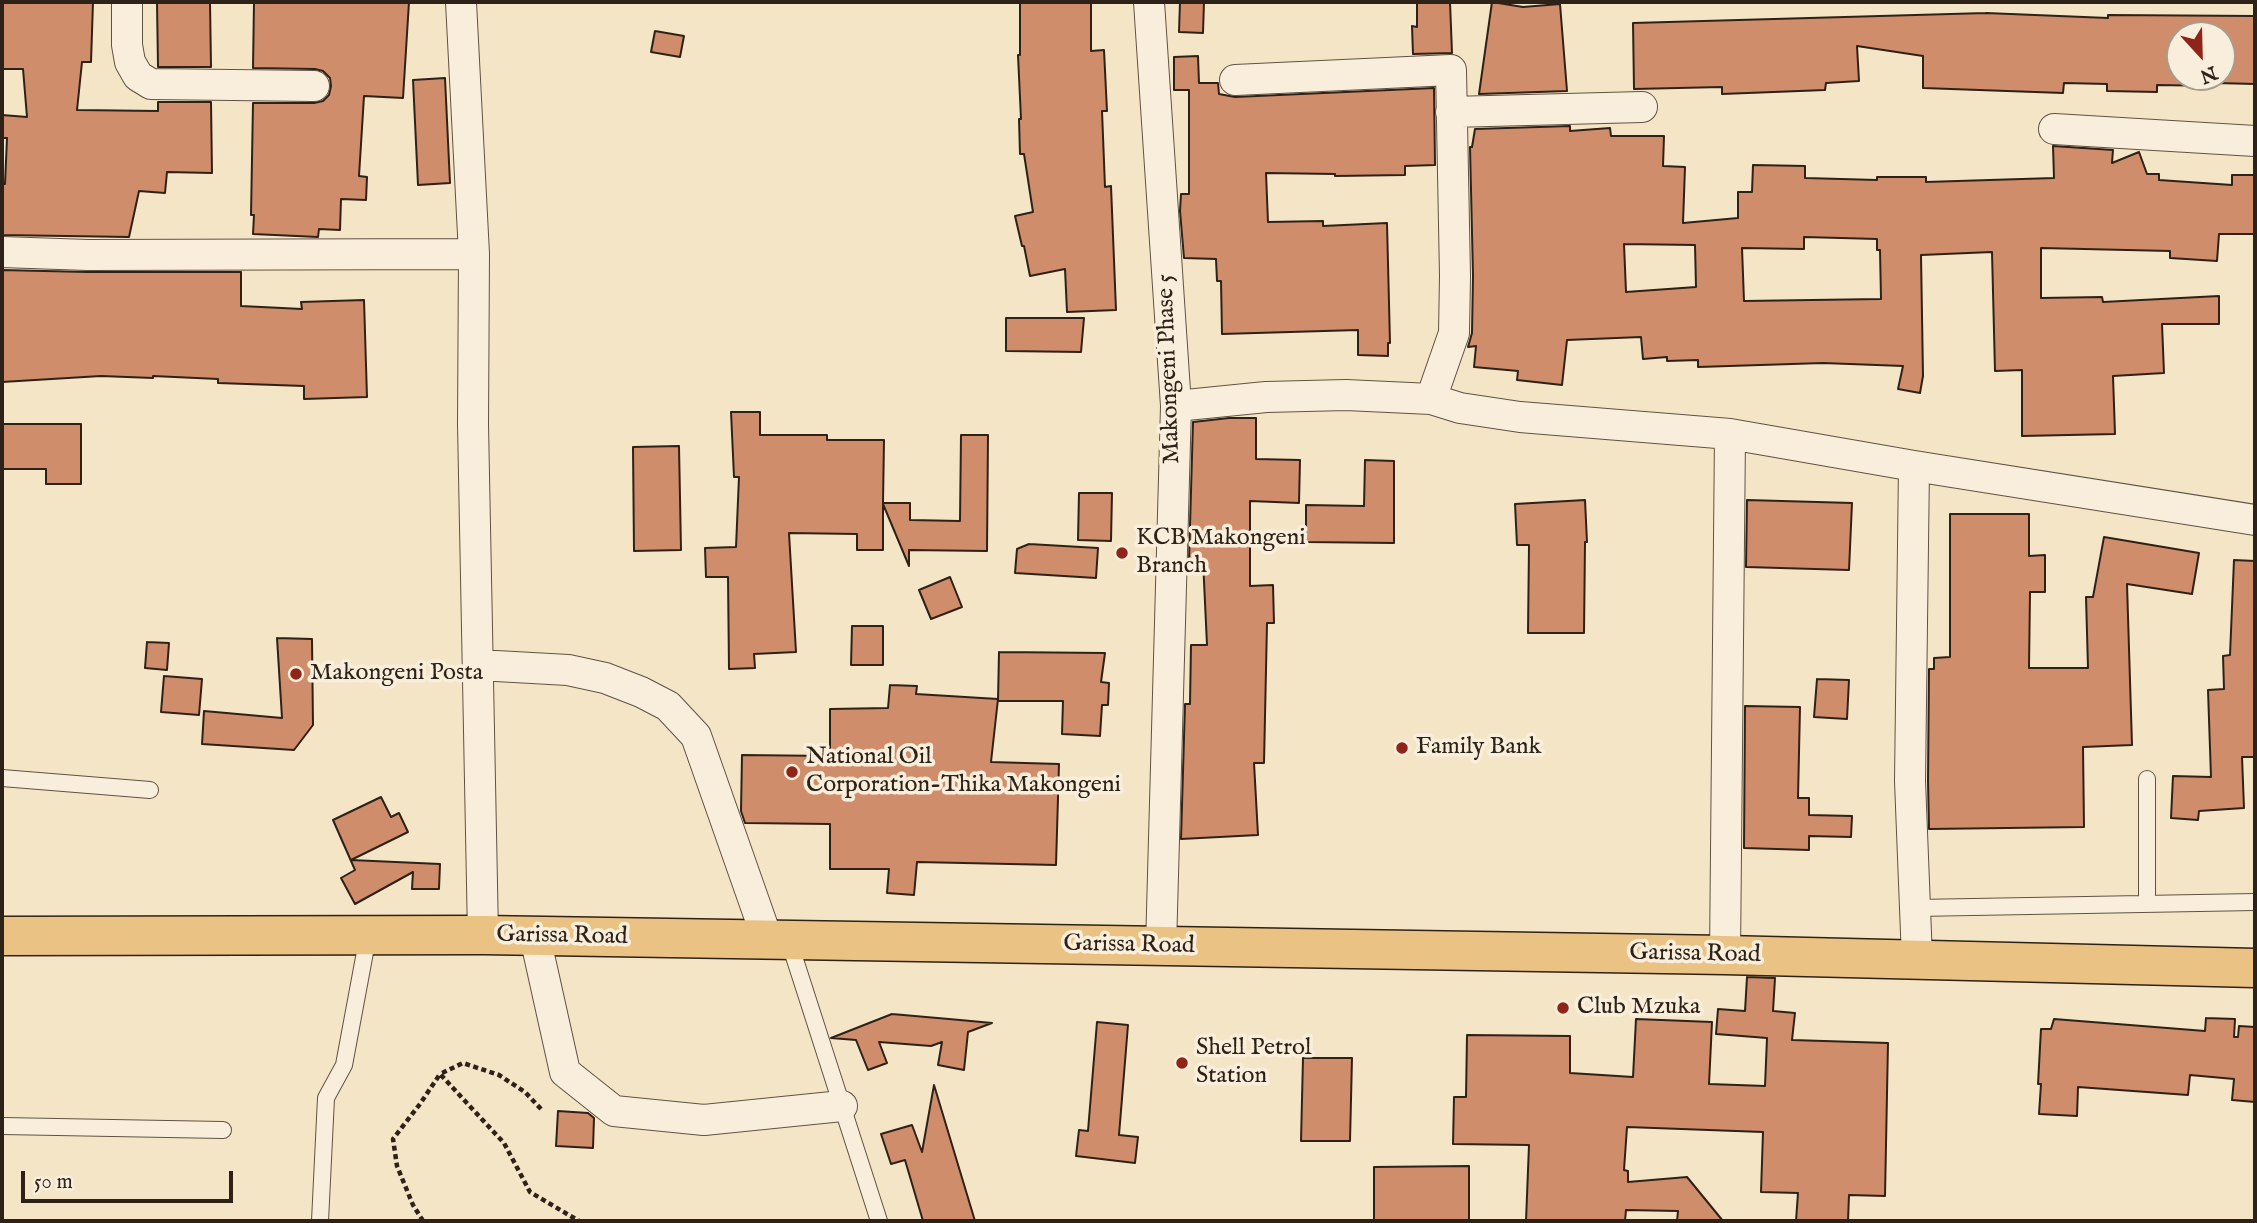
<!DOCTYPE html>
<style>
body{margin:0}
#map{position:relative;width:2257px;height:1223px;overflow:hidden;background:#f5e5c7;font-family:"IM FELL English",serif}
canvas{display:block}
.frame{position:absolute;inset:0;border:4px solid #2e2117;pointer-events:none}
.north{position:absolute;left:2166px;top:21px;width:70px;height:70px;box-sizing:border-box;background:#f8eedb;border:2px solid #a79c8d;border-radius:50%;rotate:158deg;font-size:19px;font-weight:700;line-height:28px;text-align:center;color:#2e2117}
.north::after{content:'';display:block;margin:auto;width:24px;height:32px;background:#8f2418;clip-path:polygon(50% 0,100% 100%,50% 72%,0 100%)}
.scale{position:absolute;left:21px;top:1171px;width:212px;height:32px;box-sizing:border-box;border:4px solid #2e2117;border-top:0;padding-left:9px;font-size:21px;line-height:24px;white-space:nowrap;color:#2e2117;-webkit-text-stroke:5px #f8eedb;paint-order:stroke}
</style>
<div id="map">
<canvas width="2257" height="1223"></canvas>
<div class="frame"></div>
<div class="north">N</div>
<div class="scale">50 m</div>
</div>
<script>
const ctx = document.querySelector('canvas').getContext('2d');
ctx.lineJoin = 'round';
function fillPath(path, color) { ctx.fillStyle = color; ctx.fill(path, 'evenodd'); }
const toPath = rows => new Path2D(rows.map(r => 'M' + r).join(''));
function trace(path, color, width, dash) { ctx.strokeStyle = color; ctx.lineWidth = width; ctx.lineCap = dash ? 'butt' : 'round'; ctx.setLineDash(dash || []); ctx.stroke(path); }
function write(font, color, halo, rows, align = 'center') {
  ctx.font = font + ' "IM FELL English",serif'; ctx.lineWidth = 7; ctx.setLineDash([]); ctx.textBaseline = 'middle'; ctx.strokeStyle = halo; ctx.fillStyle = color; for (const [text, x, y, turn = 0] of rows) {
    ctx.save(); ctx.translate(x, y); ctx.rotate((+turn || 0) * Math.PI / 180); ctx.textAlign = isNaN(turn) ? turn : align; if (halo) ctx.strokeText(text, 0, 0); ctx.fillText(text, 0, 0); ctx.restore();
  }
}
const building = toPath([
 [2,2,93,2,91,62,82,62,77,110,158,111,158,102,211,102,212,173,167,172,165,193,139,191,129,237,2,235,2,184,5,184,7,138,2,138,2,115,27,117,23,69,2,69,2,2],
 [157,2,210,2,211,67,158,67,157,2],
 [254,2,409,2,403,98,364,96,359,176,367,177,366,200,341,199,340,230,319,229,318,237,253,234,254,215,251,215,253,103,314,103,323,101,329,95,331,86,330,78,323,71,315,69,253,68,254,2],
 [1020,2,1091,2,1091,51,1104,50,1107,111,1102,111,1105,187,1111,186,1116,310,1067,312,1065,269,1030,276,1024,246,1022,246,1015,216,1033,212,1024,154,1020,154,1019,119,1021,119,1018,55,1020,55,1020,2],
 [1180,2,1204,2,1203,33,1179,32,1180,2],
 [1417,2,1450,2,1452,53,1413,54,1412,26,1417,27,1417,2],
 [1492,2,1523,7,1560,4,1567,91,1479,94,1492,2],
 [1986,13,2108,18,2108,15,2255,16,2255,84,2216,83,2216,86,2157,85,2157,92,2107,91,2107,84,2064,83,2063,93,1923,88,1923,56,1857,46,1859,81,1826,83,1825,90,1722,94,1722,87,1634,89,1633,23,1986,13],
 [2180,35,2222,35,2222,77,2180,77,2180,35],
 [655,31,684,36,680,57,651,52,655,31],
 [1198,56,1199,83,1218,83,1219,94,1235,97,1434,88,1435,165,1405,166,1405,175,1335,176,1335,174,1266,173,1268,222,1323,221,1323,226,1387,223,1390,343,1388,343,1388,356,1358,355,1358,330,1222,334,1221,281,1217,281,1216,259,1184,258,1180,211,1181,194,1189,194,1189,90,1174,90,1174,57,1198,56],
 [445,78,450,183,418,185,413,80,445,78],
 [1570,126,1570,131,1610,128,1611,136,1664,136,1663,166,1685,167,1683,223,1738,218,1738,192,1752,192,1753,165,1805,166,1805,178,1877,180,1877,177,1926,177,1926,182,2054,178,2053,146,2113,150,2112,163,2139,152,2147,174,2159,174,2159,180,2232,185,2232,175,2255,175,2255,234,2219,234,2217,261,2170,258,2170,251,2041,248,2041,298,2102,297,2103,302,2219,296,2219,324,2162,324,2164,373,2113,376,2115,434,2022,436,2022,370,1995,371,1992,252,1921,255,1923,376,1920,393,1898,389,1903,366,1823,363,1698,367,1698,360,1667,361,1667,357,1643,359,1641,337,1567,340,1562,385,1517,380,1518,371,1474,367,1476,346,1468,347,1472,333,1473,276,1470,147,1472,147,1475,129,1570,126],
 [1804,237,1877,239,1877,250,1880,250,1881,299,1744,301,1742,248,1804,249,1804,237],
 [1624,244,1695,245,1696,287,1626,292,1624,244],
 [2,270,87,272,241,272,241,306,302,309,301,302,364,300,367,397,304,399,304,386,218,383,218,379,153,376,153,378,101,376,2,382,2,270],
 [1006,318,1084,318,1081,352,1006,351,1006,318],
 [731,412,760,412,760,435,827,435,827,440,884,440,883,503,910,503,910,520,960,521,961,435,988,435,987,551,909,550,909,566,883,504,883,550,857,550,857,534,789,533,796,652,754,654,755,668,729,669,728,577,706,577,705,548,736,547,739,477,734,477,731,412],
 [1229,418,1256,418,1256,459,1300,460,1299,503,1250,501,1250,586,1273,585,1274,623,1267,623,1264,763,1254,763,1258,835,1181,839,1185,704,1190,704,1191,645,1207,645,1203,560,1189,560,1193,422,1229,418],
 [2,424,81,424,81,484,46,484,46,469,2,469,2,424],
 [679,446,681,550,634,551,633,447,679,446],
 [1365,460,1394,461,1394,543,1306,542,1306,505,1364,506,1365,460],
 [1079,493,1112,493,1111,541,1078,540,1079,493],
 [1585,500,1587,542,1585,542,1584,633,1528,633,1529,545,1517,545,1515,504,1585,500],
 [1747,500,1852,503,1849,570,1746,567,1747,500],
 [1950,514,2029,514,2029,556,2045,555,2045,592,2030,592,2029,668,2088,668,2086,597,2093,597,2104,537,2199,553,2192,594,2127,584,2132,745,2083,747,2084,827,1929,829,1928,781,1929,669,1934,669,1934,658,1950,657,1950,514],
 [1029,544,1098,548,1096,578,1015,573,1017,549,1029,544],
 [2234,560,2255,561,2255,757,2242,757,2244,808,2199,811,2198,820,2171,818,2173,776,2211,777,2208,690,2224,689,2223,656,2230,655,2234,560],
 [950,577,962,607,931,619,919,590,950,577],
 [852,626,883,626,883,665,851,665,852,626],
 [277,638,312,639,313,725,294,750,202,744,204,711,282,718,277,638],
 [147,642,169,643,167,670,145,668,147,642],
 [999,652,1105,653,1101,682,1109,683,1108,705,1102,705,1100,736,1062,734,1063,701,998,701,999,652],
 [164,676,202,679,199,715,161,712,164,676],
 [1817,679,1849,680,1847,719,1814,717,1817,679],
 [890,685,917,686,916,694,998,699,991,762,1059,764,1056,865,917,862,914,895,887,893,889,869,830,869,830,824,745,823,741,811,742,755,830,756,830,709,888,708,890,685],
 [1745,706,1800,707,1798,798,1809,798,1809,815,1852,816,1851,837,1809,836,1809,850,1744,848,1745,706],
 [381,797,391,817,399,813,408,832,351,860,440,864,439,889,412,889,413,872,355,904,341,878,355,870,333,820,381,797],
 [1747,977,1775,978,1773,1011,1795,1013,1792,1040,1888,1043,1885,1196,1849,1195,1848,1221,1796,1221,1798,1193,1761,1192,1763,1132,1627,1127,1624,1170,1628,1171,1628,1182,1687,1177,1723,1221,1677,1221,1678,1211,1626,1210,1625,1221,1526,1221,1529,1145,1453,1144,1454,1097,1466,1097,1467,1035,1570,1036,1570,1073,1633,1077,1636,1019,1712,1022,1709,1084,1765,1086,1767,1038,1716,1034,1718,1009,1745,1011,1747,977],
 [892,1014,960,1020,992,1023,968,1032,964,1070,938,1065,942,1042,931,1046,879,1042,887,1063,868,1070,856,1040,831,1038,892,1014],
 [2206,1018,2235,1019,2234,1037,2238,1037,2239,1026,2255,1027,2255,1102,2232,1100,2234,1079,2190,1075,2188,1095,2078,1087,2077,1116,2039,1114,2041,1084,2038,1084,2041,1029,2051,1029,2054,1019,2205,1031,2206,1018],
 [1097,1022,1128,1025,1119,1135,1138,1137,1135,1163,1076,1156,1079,1130,1088,1131,1097,1022],
 [1303,1058,1352,1058,1350,1141,1301,1141,1303,1058],
 [934,1085,975,1221,923,1221,905,1160,891,1164,881,1134,912,1125,922,1152,934,1085],
 [558,1111,588,1113,594,1118,593,1148,556,1146,558,1111],
 [1469,1166,1469,1221,1374,1221,1374,1167,1469,1166]
]);
fillPath(building, '#d08d6b');
trace(building, '#2e2117', 2);
const lane = toPath([
 [2,778,150,790],
 [2147,903,2147,779],
 [1916,908,2255,902],
 [789,941,879,1221],
 [2,1126,223,1130],
 [320,1221,326,1098,344,1065,368,936]
]);
const street = toPath([
 [127,2,127,45,130,62,138,76,151,84,314,86],
 [461,2,474,254,473,424,483,935],
 [1149,2,1176,406,1161,947],
 [1235,80,1451,70,1455,276,1454,333,1431,399],
 [1451,112,1642,107],
 [2054,129,2255,141],
 [2,252,88,255,474,254],
 [1176,406,1266,397,1346,395,1431,399,1460,408,1520,417,1730,434,1914,466,2255,520],
 [1914,466,1910,781,1917,959],
 [478,665,568,670,605,678,641,692,668,706,696,736,768,941],
 [535,937,565,1072,614,1111,704,1120,842,1106],
 [1725,955,1730,434]
]);
const highway = toPath([
 [2,936,483,935,1725,955,2255,968]
]);
trace(lane, '#605243', 18);
trace(street, '#605243', 32);
trace(highway, '#2e2117', 41);
trace(toPath([
 [541,1109,525,1092,499,1075,463,1063,440,1074,504,1143,530,1192,579,1221],
 [423,1221,413,1205,397,1166,393,1139,420,1104,440,1074]
]), '#2e2117', 4.5, [5, 3.5]);
trace(lane, '#f8eedb', 16);
trace(street, '#f8eedb', 30);
trace(highway, '#eac284', 38);
for (const [x, y, r, color] of [
 [1122,553,7,"#8f2418"],
 [296,674,7,"#8f2418"],
 [1402,748,7,"#8f2418"],
 [792,772,7,"#8f2418"],
 [1563,1008,7,"#8f2418"],
 [1182,1063,7,"#8f2418"]
]) { const dot = new Path2D(); dot.arc(x, y, r, 0, 2 * Math.PI); ctx.fillStyle = color; ctx.fill(dot); trace(dot, '#f8eedb', 2.5); }
write('24px', '#2e2117', '#f8eedb', [
 ["Makongeni Phase 5",1170,369,-92],
 ["Garissa Road",562,937,1],
 ["Garissa Road",1129,946,1],
 ["Garissa Road",1695,955,1]
]);
write('24px', '#2e2117', '#f8eedb', [
 ["KCB Makongeni",1136,539],
 ["Branch",1136,567],
 ["Makongeni Posta",310,674],
 ["Family Bank",1416,748],
 ["National Oil",806,758],
 ["Corporation-Thika Makongeni",806,786],
 ["Club Mzuka",1577,1008],
 ["Shell Petrol",1196,1049],
 ["Station",1196,1077]
], 'left');
</script>
